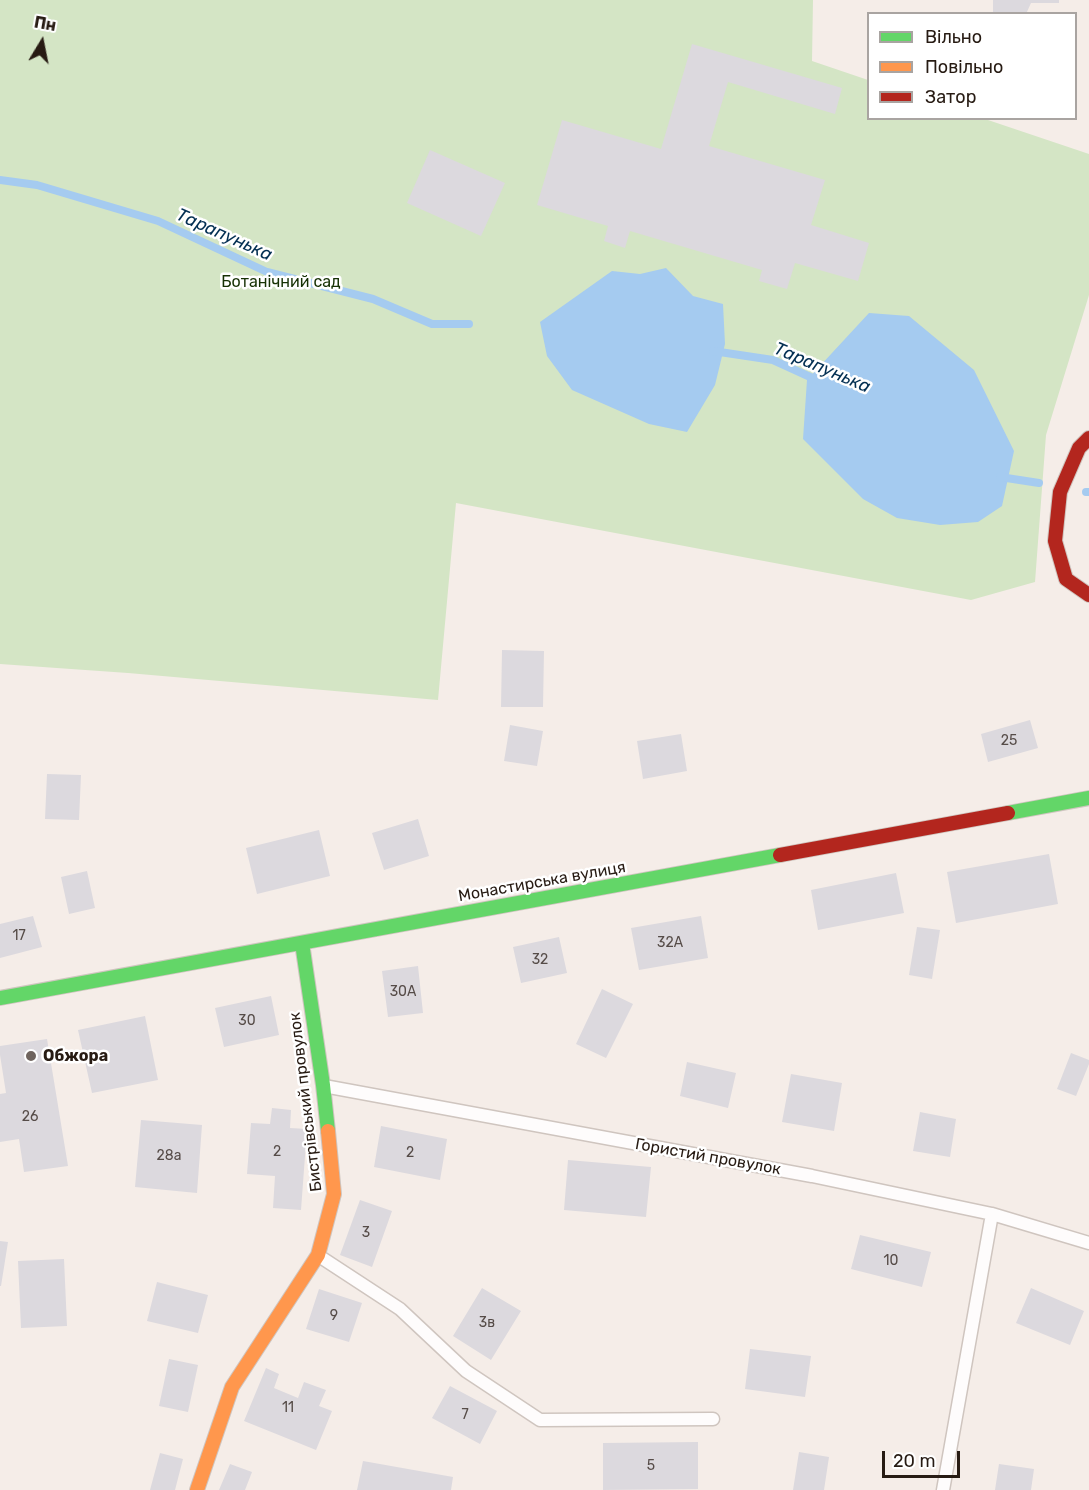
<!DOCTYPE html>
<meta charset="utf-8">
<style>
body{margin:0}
#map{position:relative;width:1089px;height:1490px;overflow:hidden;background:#f5ede8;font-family:Rubik,sans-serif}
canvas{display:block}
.legend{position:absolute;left:867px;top:12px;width:210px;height:108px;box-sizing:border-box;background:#fff;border:2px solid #a9a4a1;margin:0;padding:8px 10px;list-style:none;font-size:18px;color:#271b13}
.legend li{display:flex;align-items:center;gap:12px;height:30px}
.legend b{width:30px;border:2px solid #a9a4a1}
.north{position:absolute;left:12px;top:12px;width:60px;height:60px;-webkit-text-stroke:4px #fff;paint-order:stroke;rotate:10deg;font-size:16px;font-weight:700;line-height:24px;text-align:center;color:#271b13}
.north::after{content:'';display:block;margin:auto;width:21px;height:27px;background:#271b13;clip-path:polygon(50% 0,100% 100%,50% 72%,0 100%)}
.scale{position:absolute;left:882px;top:1451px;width:78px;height:27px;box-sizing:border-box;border:3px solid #271b13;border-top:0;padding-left:8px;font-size:18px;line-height:21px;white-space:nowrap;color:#271b13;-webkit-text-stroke:4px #fff;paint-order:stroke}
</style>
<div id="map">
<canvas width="1089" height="1490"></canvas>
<ul class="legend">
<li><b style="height:8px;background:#63d668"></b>Вільно</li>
<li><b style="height:8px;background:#ff974d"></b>Повільно</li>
<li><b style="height:8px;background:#b3261e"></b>Затор</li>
</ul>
<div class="north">Пн</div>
<div class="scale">20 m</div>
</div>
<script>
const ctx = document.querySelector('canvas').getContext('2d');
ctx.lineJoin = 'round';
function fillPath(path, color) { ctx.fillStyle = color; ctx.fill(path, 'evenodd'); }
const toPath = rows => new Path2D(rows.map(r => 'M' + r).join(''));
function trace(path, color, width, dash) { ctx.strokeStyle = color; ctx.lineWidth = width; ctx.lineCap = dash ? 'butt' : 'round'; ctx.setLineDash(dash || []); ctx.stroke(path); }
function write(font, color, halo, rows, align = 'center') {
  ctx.font = font + ' Rubik,sans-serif'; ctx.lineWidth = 5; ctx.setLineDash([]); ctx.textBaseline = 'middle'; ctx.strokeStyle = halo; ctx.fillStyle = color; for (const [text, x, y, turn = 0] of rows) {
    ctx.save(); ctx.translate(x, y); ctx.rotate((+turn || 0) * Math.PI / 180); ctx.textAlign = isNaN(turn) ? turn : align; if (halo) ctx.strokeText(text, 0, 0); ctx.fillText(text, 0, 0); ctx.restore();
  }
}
fillPath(toPath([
 [0,0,813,0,812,61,868,80,868,118,985,119,1089,154,1089,295,1046,435,1035,582,971,600,456,503,438,700,128,673,0,664]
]), '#d4e5c5');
fillPath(toPath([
 [666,268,693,296,723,304,725,344,715,385,687,432,649,424,572,390,547,356,540,322,612,271,640,274],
 [869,313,909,316,974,370,1014,451,1002,506,978,522,940,525,897,518,863,499,803,439,807,380]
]), '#a5cbf0');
trace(toPath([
 [0,180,37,185,158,221,267,272,373,299,432,324,469,324],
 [713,351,773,360,819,381],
 [1000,477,1039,483],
 [1086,492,1089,492]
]), '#a5cbf0', 8);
fillPath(toPath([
 [993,0,1059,0,1059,3,1031,3,1026,14,993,14],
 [692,44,842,88,835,114,728,82,709,146,825,180,811,225,869,243,858,281,795,263,787,289,759,281,762,270,630,231,625,248,604,241,608,226,537,205,562,120,661,149],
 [430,150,505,183,481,236,407,203],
 [502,650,544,651,543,707,501,707],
 [1030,720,1038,748,988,762,981,734],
 [510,725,543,731,537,766,504,761],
 [681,734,687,771,643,779,637,741],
 [47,774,81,775,79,820,45,819],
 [418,819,429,856,384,870,372,833],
 [319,830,330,876,257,894,246,848],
 [1049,854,1058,904,956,923,947,872],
 [87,871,95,908,69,914,61,877],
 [896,873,904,913,818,930,811,890],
 [33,916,42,947,0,958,0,924],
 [701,916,708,958,639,970,631,928],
 [917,927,940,930,932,979,909,975],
 [559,937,567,973,521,983,513,947],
 [418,966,423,1013,388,1017,382,971],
 [602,989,633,1004,606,1058,576,1044],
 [271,996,279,1035,224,1047,215,1008],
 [145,1016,158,1080,92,1093,78,1030],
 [47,1039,68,1166,24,1172,19,1139,0,1142,0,1094,6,1093,0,1055,0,1046],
 [1071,1053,1089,1060,1089,1064,1076,1096,1057,1089],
 [687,1062,736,1073,728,1108,680,1096],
 [791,1074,842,1083,834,1131,782,1122],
 [272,1108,291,1110,290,1128,307,1129,301,1210,273,1208,275,1176,247,1174,251,1123,270,1124],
 [920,1112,956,1119,950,1157,913,1151],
 [141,1120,202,1125,197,1193,135,1187],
 [381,1126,447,1139,440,1180,374,1167],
 [568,1160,651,1167,646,1217,564,1210],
 [360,1200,392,1211,372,1267,340,1255],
 [860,1235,931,1252,922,1287,851,1269],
 [0,1241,8,1242,1,1286,0,1286],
 [64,1259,67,1326,21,1328,18,1261],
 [157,1282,208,1295,198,1333,147,1321],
 [482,1288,521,1311,491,1360,453,1336],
 [1031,1288,1084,1311,1070,1345,1016,1323],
 [319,1289,362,1303,349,1342,306,1329],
 [750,1349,811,1356,805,1397,745,1389],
 [169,1359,198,1365,188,1412,159,1406],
 [266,1368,279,1374,274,1388,298,1398,304,1382,326,1390,319,1406,332,1411,316,1450,244,1421],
 [450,1386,497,1411,480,1444,432,1418],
 [698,1442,698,1489,603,1490,603,1443],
 [799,1452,829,1457,824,1490,793,1490],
 [160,1453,183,1459,175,1490,150,1490],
 [363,1461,453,1477,451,1490,357,1490],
 [230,1464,252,1472,245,1490,219,1490],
 [999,1464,1034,1469,1031,1490,995,1490]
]), '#dcd9de');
const lane = toPath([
 [324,1086,812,1176,992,1214,1089,1243],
 [319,1256,400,1309,466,1371,540,1420,713,1419],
 [943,1490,992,1214]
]);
const fast = toPath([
 [1008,813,1089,798],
 [302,943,323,1085,328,1131],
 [0,998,780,855]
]);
const slow = toPath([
 [197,1490,232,1387,318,1255,334,1194,328,1131]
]);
const jam = toPath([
 [1089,438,1079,448,1060,492,1055,541,1066,579,1089,595],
 [780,855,1008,813]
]);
trace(lane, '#cfc5bf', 15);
trace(fast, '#cfc5bf', 16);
trace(slow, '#cfc5bf', 16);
trace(jam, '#cfc5bf', 16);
trace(lane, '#fefcfc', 12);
trace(fast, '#63d668', 14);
trace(slow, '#ff974d', 14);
trace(jam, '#b3261e', 14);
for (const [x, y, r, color] of [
 [31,1056,6,"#6f645e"]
]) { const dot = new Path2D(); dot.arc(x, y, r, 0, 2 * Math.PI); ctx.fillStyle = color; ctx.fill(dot); trace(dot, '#fff', 2); }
write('14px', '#564c48', null, [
 ["25",1009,741],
 ["17",19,936],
 ["32А",670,943],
 ["32",540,960],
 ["30А",403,992],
 ["30",247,1021],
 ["26",30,1117],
 ["2",277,1152],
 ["2",410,1153],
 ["28а",169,1156],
 ["3",366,1233],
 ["10",891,1261],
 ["9",334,1316],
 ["3в",487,1323],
 ["11",288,1408],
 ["7",465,1415],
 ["5",651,1466]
]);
write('16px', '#163104', '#fff', [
 ["Ботанічний сад",281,282]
]);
write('16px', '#271b13', '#fff', [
 ["Монастирська вулиця",542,882,-10],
 ["Бистрівський провулок",306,1102,-97],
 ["Гористий провулок",708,1157,10]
]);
write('bold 16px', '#271b13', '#fff', [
 ["Обжора",43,1056]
], 'left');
write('italic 18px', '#032f52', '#fff', [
 ["Тарапунька",224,235,24],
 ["Тарапунька",822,368,23]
]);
</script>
